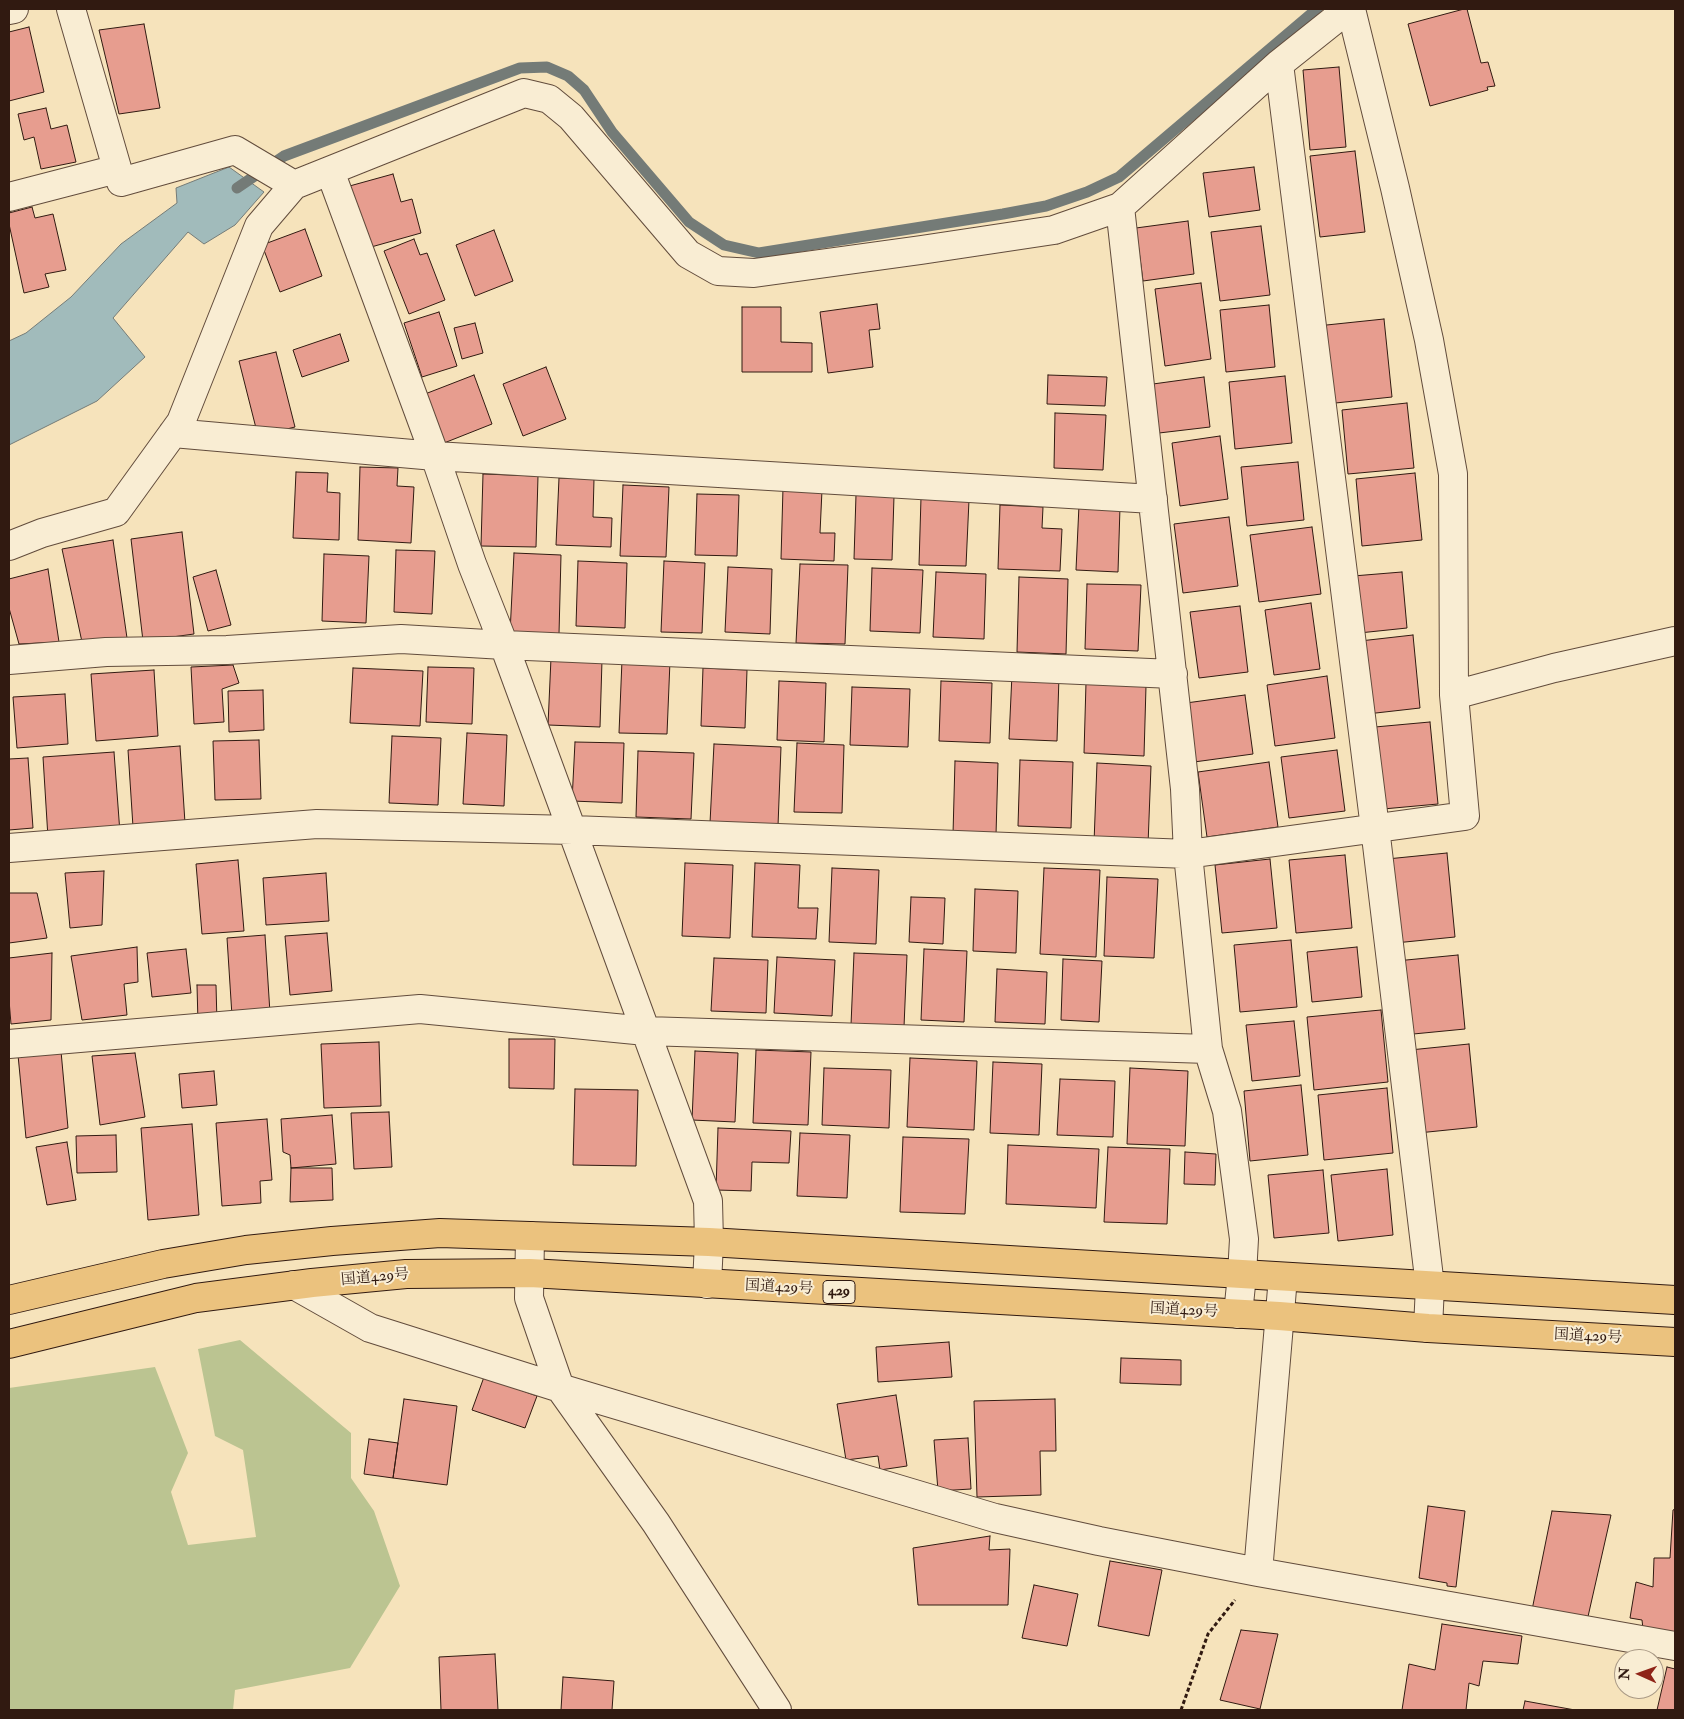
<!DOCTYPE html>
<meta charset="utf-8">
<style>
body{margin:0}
#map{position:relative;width:1684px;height:1719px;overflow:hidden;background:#f6e3bb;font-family:"IM FELL Double Pica",serif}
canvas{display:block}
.frame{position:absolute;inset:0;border:10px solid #311a11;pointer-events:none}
.north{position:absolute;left:1614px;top:1649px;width:50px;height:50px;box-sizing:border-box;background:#f9edd3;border:1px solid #a99985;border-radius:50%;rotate:272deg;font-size:14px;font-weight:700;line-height:20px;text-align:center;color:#311a11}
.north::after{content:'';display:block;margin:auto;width:18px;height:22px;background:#8f2418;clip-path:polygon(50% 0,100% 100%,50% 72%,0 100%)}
</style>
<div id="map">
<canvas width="1684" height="1719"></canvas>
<div class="frame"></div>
<div class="north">N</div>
</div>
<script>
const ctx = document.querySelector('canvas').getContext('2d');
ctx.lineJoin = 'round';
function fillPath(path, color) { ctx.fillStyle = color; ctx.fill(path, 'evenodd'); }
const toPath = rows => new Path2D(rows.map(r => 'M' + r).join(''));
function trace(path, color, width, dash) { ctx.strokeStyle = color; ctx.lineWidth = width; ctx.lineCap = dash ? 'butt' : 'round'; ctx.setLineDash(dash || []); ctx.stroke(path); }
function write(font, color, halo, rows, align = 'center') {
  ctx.font = font + ' "IM FELL Double Pica","Noto Serif JP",serif'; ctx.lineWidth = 4; ctx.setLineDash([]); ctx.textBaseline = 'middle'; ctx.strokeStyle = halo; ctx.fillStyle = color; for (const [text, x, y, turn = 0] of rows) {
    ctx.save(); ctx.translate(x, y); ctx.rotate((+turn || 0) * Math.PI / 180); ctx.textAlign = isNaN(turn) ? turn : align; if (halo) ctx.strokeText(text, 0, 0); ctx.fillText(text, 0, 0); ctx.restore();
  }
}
fillPath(toPath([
 [240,1340,351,1433,351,1478,374,1511,400,1586,350,1668,235,1690,233,1710,9,1710,9,1388,155,1367,188,1453,171,1492,188,1545,256,1537,243,1450,215,1436,198,1349]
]), '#bbc491');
const water = toPath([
 [229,167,264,192,235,225,204,244,188,232,113,318,145,357,97,401,9,445,9,341,26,333,71,297,121,244,177,203,176,188,229,167]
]);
fillPath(water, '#a1bbbb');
trace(water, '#747b77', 1);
trace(toPath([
 [237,188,284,156,520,68,547,67,568,76,584,90,612,132,689,222,724,245,759,253,1003,214,1046,206,1087,192,1119,177,1317,9]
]), '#747b77', 11);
const building = toPath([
 [1464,9,1467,9,1481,63,1488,62,1495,86,1487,87,1488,90,1430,106,1408,24,1464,9],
 [144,24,160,108,119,114,99,30,144,24],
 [29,27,44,92,9,101,9,32,29,27],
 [1339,67,1346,147,1310,150,1303,70,1339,67],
 [46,108,51,129,67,125,76,162,41,169,34,137,24,140,18,114,46,108],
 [1355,151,1365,232,1320,237,1310,156,1355,151],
 [1254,167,1260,210,1209,217,1203,173,1254,167],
 [393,174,401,202,412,199,421,233,364,249,346,187,393,174],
 [32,207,35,218,53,214,66,270,45,274,49,287,24,293,9,224,9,213,32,207],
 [1188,221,1194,274,1143,281,1136,228,1188,221],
 [1261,226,1270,295,1220,301,1211,232,1261,226],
 [305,229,322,276,280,292,262,245,305,229],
 [494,230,513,281,475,296,456,245,494,230],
 [414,239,420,255,427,253,445,300,409,314,384,251,414,239],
 [1201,283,1211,359,1165,366,1155,289,1201,283],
 [877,304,880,329,869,330,873,367,828,373,820,312,877,304],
 [1269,305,1275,367,1226,372,1220,310,1269,305],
 [742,307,781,307,781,342,812,343,812,372,742,372,742,307],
 [439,312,457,366,422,377,404,323,439,312],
 [1384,319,1392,397,1326,404,1317,326,1384,319],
 [475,323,483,353,462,359,454,328,475,323],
 [340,334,349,361,302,377,293,350,340,334],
 [276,352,295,427,258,436,239,361,276,352],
 [546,367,566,419,523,436,503,384,546,367],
 [474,375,492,424,444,443,425,394,474,375],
 [1048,375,1107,377,1105,406,1047,404,1048,375],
 [1285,376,1292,443,1235,449,1229,382,1285,376],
 [1204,377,1210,427,1159,433,1153,384,1204,377],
 [1407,403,1414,468,1348,474,1342,410,1407,403],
 [1055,413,1106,415,1103,470,1054,468,1055,413],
 [1220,436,1228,499,1180,506,1172,443,1220,436],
 [1298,462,1304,520,1247,526,1241,467,1298,462],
 [360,467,398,468,397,486,414,487,411,543,358,540,360,467],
 [296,472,328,473,327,492,340,493,339,540,293,538,296,472],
 [1415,473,1422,540,1362,546,1356,479,1415,473],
 [483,474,538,476,536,547,481,546,483,474],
 [559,478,594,479,593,517,612,518,611,547,556,545,559,478],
 [623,485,669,487,666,557,620,556,623,485],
 [783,488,822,490,820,533,835,533,834,561,781,559,783,488],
 [697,494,739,495,737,556,695,555,697,494],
 [856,495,894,496,892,560,854,559,856,495],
 [921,498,969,500,966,566,919,565,921,498],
 [1000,505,1043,507,1042,528,1062,529,1060,571,998,569,1000,505],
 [1079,505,1120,507,1118,572,1076,570,1079,505],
 [1229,517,1238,586,1183,593,1174,524,1229,517],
 [1312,527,1321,594,1259,602,1250,535,1312,527],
 [182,532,194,634,143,641,131,539,182,532],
 [113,540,127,638,82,642,62,549,113,540],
 [396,550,435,551,432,614,394,612,396,550],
 [514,553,561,555,559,634,510,633,514,553],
 [324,554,369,556,366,623,322,621,324,554],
 [578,561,627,563,625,628,576,626,578,561],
 [664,561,705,563,702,633,661,632,664,561],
 [800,564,848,565,845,644,796,643,800,564],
 [728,567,772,569,770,634,725,632,728,567],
 [872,568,923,570,920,633,870,631,872,568],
 [48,569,59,642,19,644,9,608,9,579,48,569],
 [216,570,231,625,208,631,193,577,216,570],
 [936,572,986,574,984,639,933,637,936,572],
 [1402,572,1407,628,1359,633,1353,576,1402,572],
 [1019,577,1068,579,1066,654,1017,652,1019,577],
 [1087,584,1141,585,1138,651,1085,649,1087,584],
 [1311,603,1320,669,1274,675,1265,610,1311,603],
 [1240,606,1248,672,1199,678,1190,612,1240,606],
 [1413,635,1420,708,1367,714,1360,641,1413,635],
 [551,658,602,660,600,727,548,725,551,658],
 [622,660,670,661,667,734,619,733,622,660],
 [233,665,239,683,222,689,224,722,194,724,191,667,233,665],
 [428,667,474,668,472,724,426,722,428,667],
 [353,668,423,671,420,726,350,723,353,668],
 [703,668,747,670,745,728,701,726,703,668],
 [154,670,158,736,96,741,91,674,154,670],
 [1012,674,1059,676,1057,741,1009,739,1012,674],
 [1327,676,1335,738,1275,746,1267,685,1327,676],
 [779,681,826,683,824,742,777,740,779,681],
 [941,681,992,683,990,743,939,741,941,681],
 [1086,683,1146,686,1144,756,1084,753,1086,683],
 [852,687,910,689,908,747,850,745,852,687],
 [263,690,264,730,229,732,228,691,263,690],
 [65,694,68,744,17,748,13,697,65,694],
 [1245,695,1253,754,1194,762,1186,703,1245,695],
 [1430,722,1438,804,1383,809,1375,727,1430,722],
 [467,733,507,735,504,806,463,804,467,733],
 [392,736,441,738,438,805,389,803,392,736],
 [259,740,261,799,215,800,213,741,259,740],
 [575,742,624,743,622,803,572,801,575,742],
 [797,743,844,745,842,813,794,812,797,743],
 [714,744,781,747,778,826,710,823,714,744],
 [180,746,185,823,133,827,128,750,180,746],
 [1337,750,1345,811,1289,818,1281,757,1337,750],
 [638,751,694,753,691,819,636,817,638,751],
 [114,752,120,833,48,838,43,757,114,752],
 [28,758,33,828,9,830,9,759,28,758],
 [1020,760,1073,762,1071,828,1018,826,1020,760],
 [955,761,998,763,996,835,953,834,955,761],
 [1269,762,1278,827,1207,837,1198,772,1269,762],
 [1097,763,1151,766,1148,845,1094,843,1097,763],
 [1447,853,1455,937,1395,943,1387,859,1447,853],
 [1345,855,1352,928,1296,933,1289,860,1345,855],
 [1270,859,1277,928,1222,933,1215,865,1270,859],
 [238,860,244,931,202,934,196,864,238,860],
 [685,863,733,865,730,938,682,936,685,863],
 [755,863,800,865,798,908,818,908,816,939,752,937,755,863],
 [832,868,879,870,876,944,829,942,832,868],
 [1044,868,1100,870,1096,957,1040,954,1044,868],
 [104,871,102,925,70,928,65,873,104,871],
 [326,873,329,921,266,925,263,878,326,873],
 [1107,877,1158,879,1154,958,1104,956,1107,877],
 [975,889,1018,891,1016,953,973,951,975,889],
 [9,893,37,893,47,938,9,943,9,893],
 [911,897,945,898,943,944,909,942,911,897],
 [327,933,332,991,290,995,285,936,327,933],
 [265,935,270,1013,232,1016,227,938,265,935],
 [1291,940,1297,1007,1240,1012,1234,945,1291,940],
 [137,947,138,982,124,984,127,1015,82,1020,71,956,137,947],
 [1357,947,1362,997,1312,1002,1307,952,1357,947],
 [186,949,191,993,152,997,147,953,186,949],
 [924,949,967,951,964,1022,921,1020,924,949],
 [52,953,51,1020,11,1024,9,1000,9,958,52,953],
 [854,953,907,955,904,1027,851,1025,854,953],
 [1458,955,1465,1029,1403,1035,1396,961,1458,955],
 [777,957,835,960,832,1016,774,1013,777,957],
 [714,958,768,960,766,1013,711,1011,714,958],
 [1063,959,1102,961,1099,1022,1061,1020,1063,959],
 [997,969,1047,972,1045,1024,995,1022,997,969],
 [197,985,216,985,217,1023,198,1023,197,985],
 [1381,1010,1388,1082,1314,1090,1307,1017,1381,1010],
 [1294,1021,1300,1076,1252,1081,1246,1025,1294,1021],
 [509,1039,555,1039,554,1089,509,1088,509,1039],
 [379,1042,381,1106,324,1108,321,1044,379,1042],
 [1469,1044,1477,1127,1418,1133,1410,1050,1469,1044],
 [756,1050,811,1052,808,1125,753,1123,756,1050],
 [61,1051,68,1128,26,1138,18,1055,61,1051],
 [695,1051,738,1053,735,1122,692,1120,695,1051],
 [135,1053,145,1117,100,1125,92,1056,135,1053],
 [910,1058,977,1061,974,1130,907,1127,910,1058],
 [993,1062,1042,1064,1039,1135,990,1133,993,1062],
 [824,1068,891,1070,889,1128,822,1125,824,1068],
 [1130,1068,1188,1071,1185,1146,1127,1144,1130,1068],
 [214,1071,217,1105,182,1108,179,1074,214,1071],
 [1060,1079,1115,1081,1113,1137,1057,1135,1060,1079],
 [1301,1085,1308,1155,1250,1161,1244,1091,1301,1085],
 [1387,1088,1393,1153,1324,1160,1318,1095,1387,1088],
 [575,1089,638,1090,636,1166,573,1165,575,1089],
 [389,1112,392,1167,354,1169,351,1113,389,1112],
 [332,1115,336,1164,291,1168,290,1155,283,1152,281,1119,332,1115],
 [267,1119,272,1180,260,1181,261,1203,222,1206,216,1123,267,1119],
 [192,1124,199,1215,148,1220,141,1128,192,1124],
 [718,1128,791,1131,789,1163,752,1162,751,1191,716,1190,718,1128],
 [800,1133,850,1135,847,1198,797,1196,800,1133],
 [116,1135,117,1172,77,1173,76,1136,116,1135],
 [903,1137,969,1139,965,1214,900,1212,903,1137],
 [67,1142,76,1200,47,1205,36,1147,67,1142],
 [1008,1145,1099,1149,1096,1208,1006,1204,1008,1145],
 [1108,1147,1170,1149,1167,1224,1104,1222,1108,1147],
 [1185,1152,1216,1154,1215,1185,1184,1184,1185,1152],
 [291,1168,332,1168,333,1200,290,1202,291,1168],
 [1387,1169,1393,1235,1338,1241,1331,1175,1387,1169],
 [1323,1170,1329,1233,1274,1238,1268,1175,1323,1170],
 [949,1342,952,1377,878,1382,876,1347,949,1342],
 [1121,1358,1181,1360,1181,1385,1120,1383,1121,1358],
 [484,1377,537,1396,525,1428,472,1410,484,1377],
 [896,1395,907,1466,880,1470,878,1456,846,1460,837,1404,896,1395],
 [404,1399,457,1406,447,1485,393,1478,404,1399],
 [1055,1399,1056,1451,1040,1451,1041,1495,977,1497,974,1401,1055,1399],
 [968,1438,971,1489,938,1491,934,1440,968,1438],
 [369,1439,398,1443,393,1478,364,1474,369,1439],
 [1428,1506,1465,1511,1456,1587,1447,1586,1447,1583,1419,1578,1428,1506],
 [1675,1509,1675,1633,1643,1629,1642,1620,1630,1618,1636,1582,1653,1587,1654,1558,1670,1558,1673,1510,1675,1509],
 [1552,1511,1611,1515,1587,1621,1532,1610,1552,1511],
 [990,1536,989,1550,1010,1549,1008,1605,918,1605,913,1548,990,1536],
 [1110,1561,1162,1570,1149,1636,1098,1626,1110,1561],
 [1034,1585,1078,1594,1067,1646,1022,1638,1034,1585],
 [1442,1624,1522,1636,1518,1664,1483,1661,1479,1686,1469,1683,1466,1710,1402,1710,1409,1664,1435,1670,1442,1624],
 [1241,1630,1278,1634,1260,1709,1220,1700,1241,1630],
 [495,1654,498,1710,441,1710,439,1657,495,1654],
 [1667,1667,1675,1669,1675,1710,1657,1710,1667,1667],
 [563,1677,614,1681,612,1710,561,1710,563,1677],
 [1525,1701,1575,1710,1523,1710,1525,1701]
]);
fillPath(building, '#e79d8f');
trace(building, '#311a11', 1);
const minor = toPath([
 [71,9,121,182,235,150,294,185],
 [1351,9,1395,188,1429,340,1453,474,1454,695],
 [9,10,14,9],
 [1279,64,1375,828,1430,1286,1428,1328],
 [330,171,435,456,472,564,504,645,708,1201,709,1242,707,1284],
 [9,197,117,169],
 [1120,207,1185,789,1188,854,1208,1049,1227,1111,1244,1239,1242,1275,1238,1314],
 [173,433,435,456,1153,499],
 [9,546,42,533,116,512,181,422,259,226,294,185,524,93,549,99,571,117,688,254,718,271,754,273,921,250,1054,230,1120,207,1279,64,1348,9],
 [9,660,106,652,227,650,401,639,504,645,1173,674],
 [9,848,317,824,573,830,1188,854,1465,816,1454,695,1554,668,1675,641],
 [9,1044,420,1009,646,1031,1208,1049],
 [530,1236,529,1298,560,1388,656,1523,777,1710],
 [294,1285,370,1328,560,1388,995,1518,1099,1541,1258,1572,1675,1646],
 [1258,1572,1283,1277]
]);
const highway = toPath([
 [9,1300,163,1264,246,1250,332,1241,440,1233,709,1242,1675,1300],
 [9,1344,196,1298,312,1283,406,1274,530,1273,1279,1316,1428,1328,1675,1342]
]);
trace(minor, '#624c3c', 30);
trace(highway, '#311a11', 30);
trace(toPath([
 [1181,1710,1208,1634,1235,1600]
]), '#311a11', 3, [4, 2.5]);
trace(minor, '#f9edd3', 28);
trace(highway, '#ebc27e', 28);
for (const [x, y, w] of [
 [839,1292,32]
]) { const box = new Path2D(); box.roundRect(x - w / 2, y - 11.5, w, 23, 4); ctx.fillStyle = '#f9edd3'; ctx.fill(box); trace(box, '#311a11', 1); }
write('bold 14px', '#311a11', null, [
 ["429",839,1292]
]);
write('15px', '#311a11', '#f9edd3', [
 ["国道429号",375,1278,-5],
 ["国道429号",779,1288,3],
 ["国道429号",1184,1311,3],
 ["国道429号",1588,1337,3]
]);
</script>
